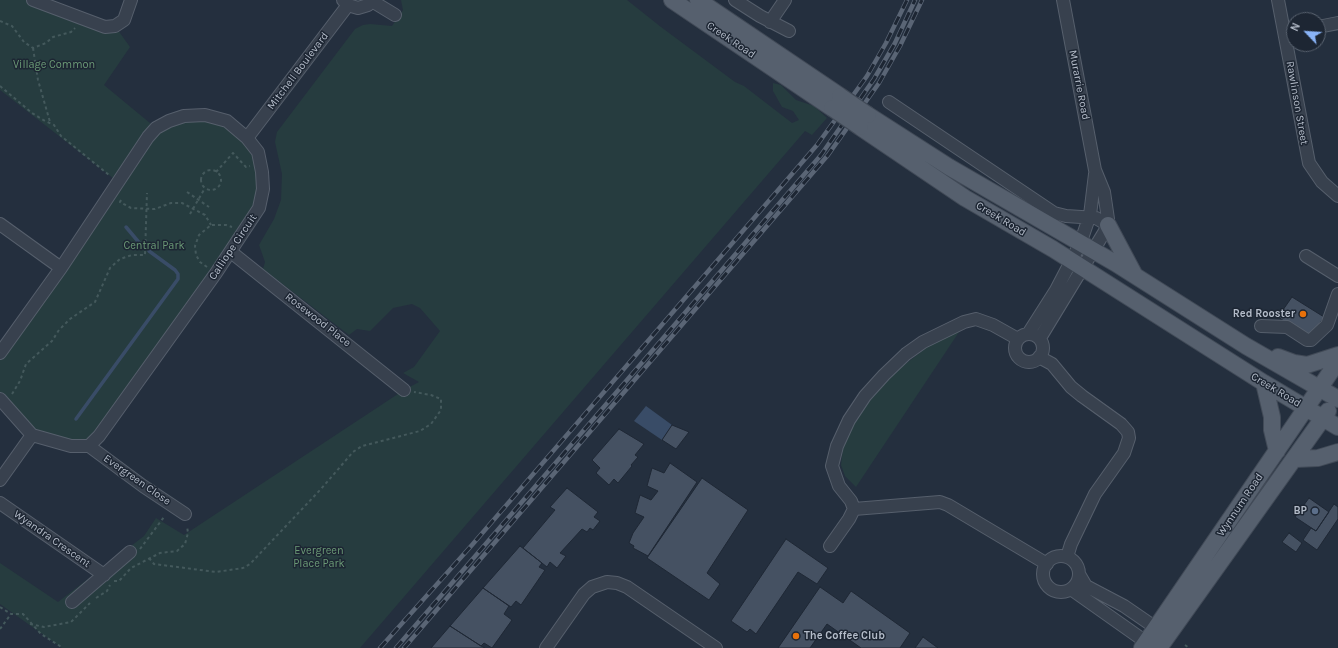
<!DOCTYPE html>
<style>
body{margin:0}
#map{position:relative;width:1338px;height:648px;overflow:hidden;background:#242f3e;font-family:Karla,sans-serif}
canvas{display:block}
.north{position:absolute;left:1286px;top:12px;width:40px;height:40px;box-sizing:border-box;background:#1d2633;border:1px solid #59626f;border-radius:50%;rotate:295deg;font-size:11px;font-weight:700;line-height:16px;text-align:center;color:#b4bcc9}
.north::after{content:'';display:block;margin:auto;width:14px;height:18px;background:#8ab4f8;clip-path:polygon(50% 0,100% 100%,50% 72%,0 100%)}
</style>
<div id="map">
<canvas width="1338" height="648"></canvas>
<div class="north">N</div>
</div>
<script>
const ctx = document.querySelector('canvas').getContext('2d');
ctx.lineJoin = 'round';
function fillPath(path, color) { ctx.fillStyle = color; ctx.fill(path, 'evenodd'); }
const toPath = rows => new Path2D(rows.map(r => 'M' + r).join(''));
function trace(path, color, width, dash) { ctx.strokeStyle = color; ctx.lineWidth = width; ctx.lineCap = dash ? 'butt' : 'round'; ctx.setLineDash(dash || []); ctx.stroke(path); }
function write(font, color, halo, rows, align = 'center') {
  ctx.font = font + ' Karla,sans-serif'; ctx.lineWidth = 3; ctx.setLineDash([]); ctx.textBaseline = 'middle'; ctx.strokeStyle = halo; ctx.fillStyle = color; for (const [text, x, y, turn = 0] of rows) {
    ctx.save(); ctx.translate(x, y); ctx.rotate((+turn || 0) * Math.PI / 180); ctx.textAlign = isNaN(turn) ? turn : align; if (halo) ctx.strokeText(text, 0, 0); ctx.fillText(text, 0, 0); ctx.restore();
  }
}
fillPath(toPath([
 [0,0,33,0,115,26,130,47,104,85,156,128,184,116,227,121,258,152,259,208,89,446,32,435,0,399,0,353,118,182,0,90],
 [401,0,627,0,661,27,735,82,744,86,792,123,799,120,793,111,782,107,773,91,773,83,781,85,796,100,814,106,827,118,812,135,805,131,360,648,62,648,0,604,0,563,58,602,144,536,156,518,184,535,404,390,419,382,403,373,414,367,440,331,420,308,412,304,393,308,370,331,357,329,349,335,263,269,265,262,259,245,274,219,281,200,282,174,275,142,277,132,355,29,363,25,370,24,392,26,403,10],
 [961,329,856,487,845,476,841,465,843,448,850,428,865,402,890,376,930,345]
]), '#263c3f');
fillPath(toPath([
 [646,406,672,425,662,440,634,421]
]), '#394c67');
trace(toPath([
 [126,227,142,246],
 [76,419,178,279,178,274,175,270,149,251]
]), '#394c67', 3.5);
const building = toPath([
 [1292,297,1324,317,1310,338,1278,317,1292,297],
 [672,425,689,432,676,449,662,440,672,425],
 [619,429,644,444,635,455,638,457,631,465,632,466,618,483,614,479,609,485,596,473,600,468,592,460,619,429],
 [670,463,697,482,648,556,633,548,634,546,629,543,633,533,644,517,635,513,640,495,651,500,658,491,647,486,652,468,664,473,670,463],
 [702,478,748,510,707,573,720,584,709,600,647,558,702,478],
 [567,488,598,512,594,517,600,521,593,530,590,528,587,532,582,529,560,553,566,556,557,568,550,562,547,567,523,548,555,510,550,507,567,488],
 [1309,498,1329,512,1316,531,1295,517,1309,498],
 [1334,504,1338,507,1338,519,1317,550,1303,540,1311,528,1316,531,1334,504],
 [1289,533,1302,543,1296,552,1282,542,1289,533],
 [786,539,828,568,817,584,798,572,756,634,750,629,747,632,731,621,786,539],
 [520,546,542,563,539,567,545,570,521,605,516,601,511,607,483,588,520,546],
 [820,587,843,603,851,591,910,633,900,648,861,648,827,624,810,648,778,648,820,587],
 [483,588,509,606,504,614,512,620,492,648,484,643,481,646,450,626,483,588],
 [450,626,481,646,485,648,431,648,450,626],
 [923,637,938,648,915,648,923,637]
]);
fillPath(building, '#455162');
trace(building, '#1f2835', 1);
const minor = toPath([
 [33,0,105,27,115,26,124,20,131,0],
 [343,0,348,5,358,8,368,5,372,0],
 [735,0,760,16,789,31],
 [1278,0,1309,163,1322,182,1338,196],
 [372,1,395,15],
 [770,22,785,0],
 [1318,27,1338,23],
 [889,102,1054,213,1066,216,1096,218,1108,225],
 [247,138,348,5],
 [0,224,61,268],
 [231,252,404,390],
 [1306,256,1338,276],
 [1261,326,1287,327,1307,340,1311,340,1327,325,1338,294],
 [1028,334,1056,290,1080,244,1090,215,1095,174],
 '1015 348a14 14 0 1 1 28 0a14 14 0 1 1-28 0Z',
 [1040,338,1105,231,1108,219,1104,192,1095,170,1063,0],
 [0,353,61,268,148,137,156,128,169,121,184,116,205,115,227,121,247,138,258,152,262,172,263,189,259,208,216,273,99,436,89,446,71,446,32,435,0,399],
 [1039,357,1052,364,1071,387,1082,396,1121,424,1128,432,1129,438,1124,453,1095,494,1071,544,1067,557],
 [89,446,143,486,185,514],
 [0,480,32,435],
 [0,503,104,575],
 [854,509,940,502,948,505,1047,564],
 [830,546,849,519,854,509,851,501,839,486,832,466,837,446,849,420,865,396,884,375,906,354,923,342,964,322,976,319,993,325,1018,339],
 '1043 574a18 18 0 1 1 36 0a18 18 0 1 1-36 0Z',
 [1079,574,1086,586,1124,606,1156,628],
 [1071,589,1146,642],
 [72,602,130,552],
 [546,648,584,594,592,587,607,582,617,583,627,587,716,648]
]);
const major = toPath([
 [672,0,832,108],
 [698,0,840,96],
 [868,115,949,167,1115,263,1246,346,1338,399],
 [860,127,965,198,1053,249,1264,383,1338,427],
 [1108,225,1134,274],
 [1278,357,1294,363,1307,365,1338,355],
 [1264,383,1272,417,1272,430,1277,451],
 [1296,459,1318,458,1338,452],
 [1142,648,1338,361],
 [1159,648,1328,411]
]);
trace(minor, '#565f6c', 14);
trace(major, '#414a57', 18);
trace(toPath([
 [0,21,12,26,24,42,33,48,46,43,53,37,71,32,75,28],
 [33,48,38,80,50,122],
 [0,86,32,113,45,121,54,125,61,136,109,175],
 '201 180a10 10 0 1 1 20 0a10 10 0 1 1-20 0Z',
 [216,172,233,153,246,167,250,166],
 [187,192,209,207],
 [121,200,120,202,131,208,155,209,171,203,182,203,205,215,211,225],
 [190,214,205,188],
 [207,267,200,262,196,255,195,246,199,235,211,225,226,225,232,227],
 [12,394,20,381,26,364,52,341,59,330,70,319,95,302,110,268,120,259,132,255,145,255,147,193],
 [140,549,164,517],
 [149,558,154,564,216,572,243,568,250,564,321,489,353,452,362,446,420,431,431,424,441,410,441,399,431,395,414,392],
 [114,581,119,581,131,568,160,553,177,551,185,544,188,533,187,526],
 [96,598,107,591,110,585],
 [0,607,11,614,23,614,41,634,63,648],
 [30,624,44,627,71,622,90,603],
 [0,629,11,614],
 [1185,645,1189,648]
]), '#44595c', 2, [3, 3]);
trace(minor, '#38414e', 12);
trace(major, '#56606e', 16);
const rail = toPath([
 [380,648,472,545,817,145,867,76,886,43,907,0],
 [396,648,821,155,874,79,895,43,915,0],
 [404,648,828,155,879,83,900,46,922,0]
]);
trace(rail, '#5a6575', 4.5);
trace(rail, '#1d2633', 3, [9]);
const majorBridge = toPath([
 [840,96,868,115],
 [832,108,860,127]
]);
trace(majorBridge, '#414a57', 18, []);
trace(majorBridge, '#56606e', 16);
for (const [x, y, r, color] of [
 [1303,314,4,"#e8710a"],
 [1315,511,4,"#5c6f8a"],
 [796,636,4,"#e8710a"]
]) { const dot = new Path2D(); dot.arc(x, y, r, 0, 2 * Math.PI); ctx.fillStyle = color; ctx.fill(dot); trace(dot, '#1d2633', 1.5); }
write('11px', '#b4bcc9', '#1d2633', [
 ["Creek Road",731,40,34],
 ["Mitchell Boulevard",298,71,-53],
 ["Murarrie Road",1079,85,79],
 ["Rawlinson Street",1297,103,80],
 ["Creek Road",1001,219,31],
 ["Calliope Circuit",233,247,-56],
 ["Rosewood Place",318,320,38],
 ["Creek Road",1276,390,31],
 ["Evergreen Close",137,480,35],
 ["Wynnum Road",1240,505,-56],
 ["Wyandra Crescent",52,539,35]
]);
write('11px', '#6b9a76', '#1d2633', [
 ["Village Common",54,65],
 ["Central Park",154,246],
 ["Evergreen",319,551],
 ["Place Park",319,564]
]);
write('bold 11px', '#b4bcc9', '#1d2633', [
 ["Red Rooster",1295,314],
 ["BP",1307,511],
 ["The Coffee Club",804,636,"left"]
], 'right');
</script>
